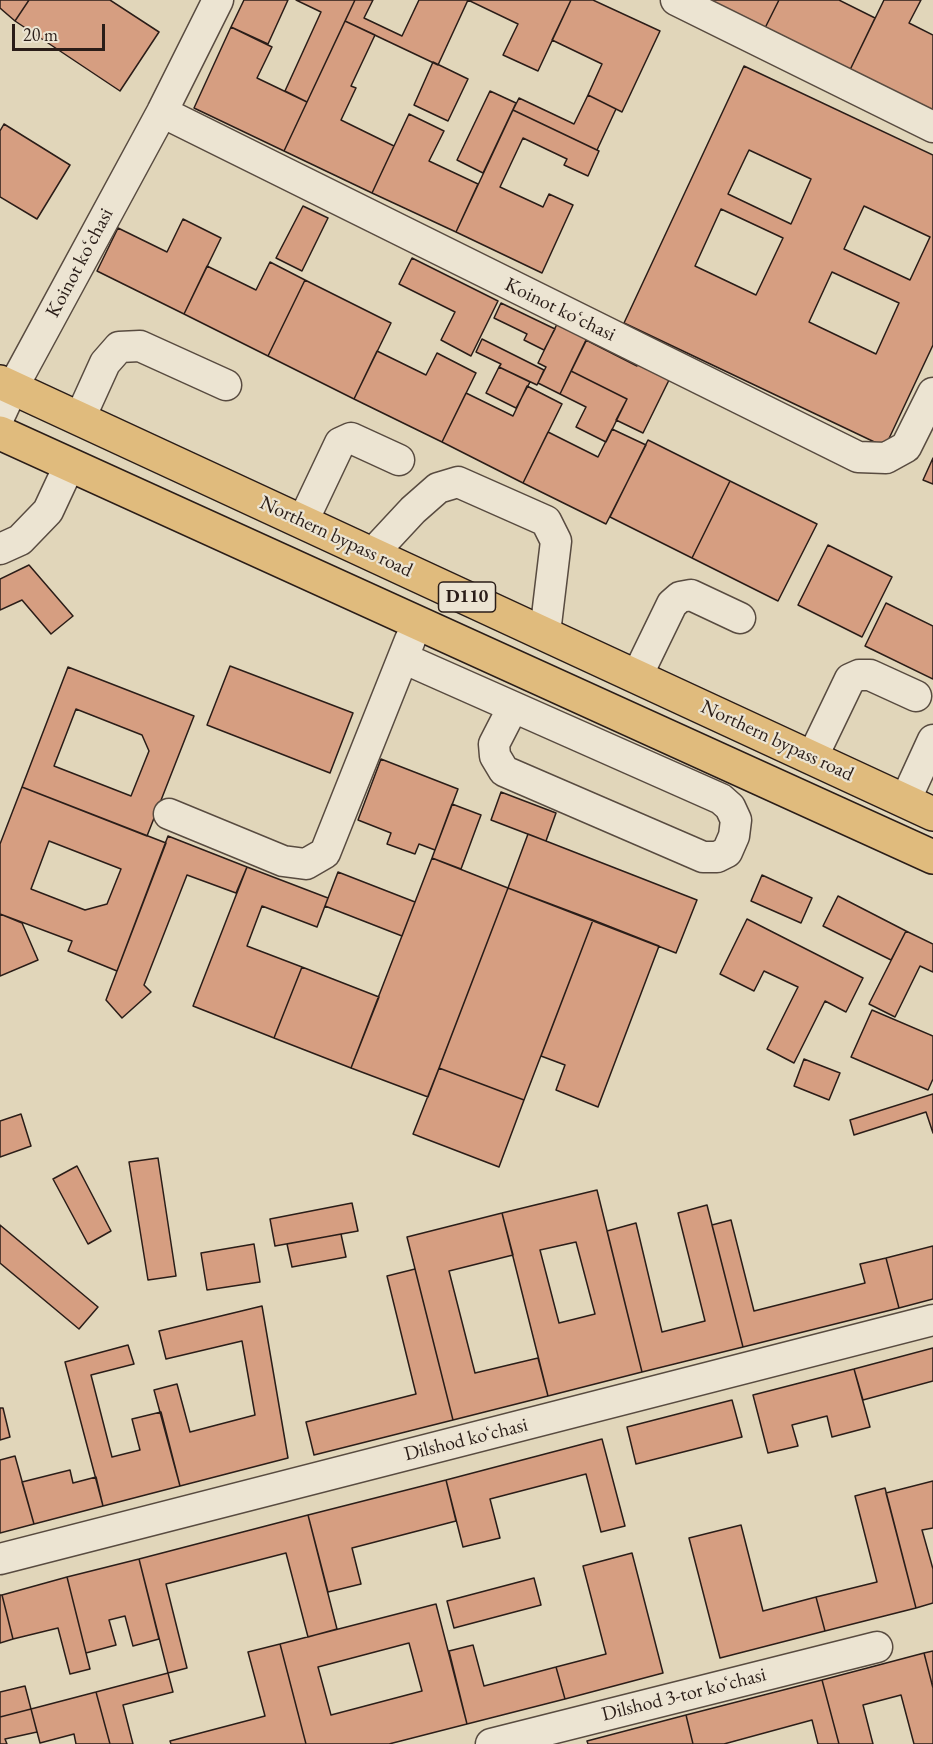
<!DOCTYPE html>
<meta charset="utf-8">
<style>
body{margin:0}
#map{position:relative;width:933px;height:1744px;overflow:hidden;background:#e1d6ba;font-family:"EB Garamond",serif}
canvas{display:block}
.scale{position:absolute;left:12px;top:24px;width:93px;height:27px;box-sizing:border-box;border:3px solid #2a1d18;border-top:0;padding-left:8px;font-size:18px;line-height:21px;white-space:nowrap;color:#2a1d18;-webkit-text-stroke:4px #ece4d2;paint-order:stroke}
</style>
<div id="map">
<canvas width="933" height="1744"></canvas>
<div class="scale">20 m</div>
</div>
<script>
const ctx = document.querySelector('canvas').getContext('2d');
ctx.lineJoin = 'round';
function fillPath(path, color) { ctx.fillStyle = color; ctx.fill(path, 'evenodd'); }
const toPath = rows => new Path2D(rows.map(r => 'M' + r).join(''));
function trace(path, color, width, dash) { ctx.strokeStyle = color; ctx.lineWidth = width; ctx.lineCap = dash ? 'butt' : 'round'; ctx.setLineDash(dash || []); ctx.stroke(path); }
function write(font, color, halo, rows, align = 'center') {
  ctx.font = font + ' "EB Garamond",serif'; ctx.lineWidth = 4.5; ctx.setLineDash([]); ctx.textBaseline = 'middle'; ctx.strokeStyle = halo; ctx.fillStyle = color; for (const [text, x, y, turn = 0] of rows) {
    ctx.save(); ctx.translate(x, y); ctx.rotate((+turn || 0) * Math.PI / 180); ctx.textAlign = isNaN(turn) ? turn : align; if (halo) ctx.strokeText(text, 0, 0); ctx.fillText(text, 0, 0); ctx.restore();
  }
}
const building = toPath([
 [0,0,29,0,15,21,0,8,0,0],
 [29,0,110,0,159,32,120,91,15,21,29,0],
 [244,0,288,0,268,44,231,27,244,0],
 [296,0,355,0,307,102,285,91,321,12,296,0],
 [355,0,373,0,364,18,402,36,419,0,468,0,438,65,345,21,355,0],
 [468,0,571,0,538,71,503,55,518,24,468,0],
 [571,0,593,0,660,31,622,112,588,95,602,64,552,40,571,0],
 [703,0,779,0,764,30,703,0],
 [779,0,839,0,875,18,849,72,764,30,779,0],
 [884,0,921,0,909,23,933,35,933,114,849,72,884,0],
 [345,21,375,35,351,86,356,88,341,120,394,146,372,193,284,151,345,21],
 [231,27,272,47,257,78,307,102,284,151,194,108,231,27],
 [433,62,468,79,448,121,414,105,433,62],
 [744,66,933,155,933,345,885,447,624,323,744,66],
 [749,150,811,179,791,224,728,194,749,150],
 [864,206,930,237,910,280,844,249,864,206],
 [721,209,783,238,756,295,695,266,721,209],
 [832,272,899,303,876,354,809,322,832,272],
 [490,91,516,103,483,173,457,160,490,91],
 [588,95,616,109,597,150,513,110,519,98,574,124,588,95],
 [513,110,599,151,588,176,564,165,567,159,523,138,500,187,543,207,549,194,573,205,542,273,456,232,513,110],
 [409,114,444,131,429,161,478,184,456,232,372,193,409,114],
 [4,124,70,165,37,219,0,197,0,131,4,124],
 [303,206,328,218,302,271,276,258,303,206],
 [183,219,221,238,184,314,97,271,118,228,167,252,183,219],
 [412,258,498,301,471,356,441,340,455,312,399,284,412,258],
 [270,262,305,280,268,356,184,314,207,266,256,290,270,262],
 [305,280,391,323,354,399,268,356,305,280],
 [501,303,555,329,544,350,524,340,527,334,494,318,501,303],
 [559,320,589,335,560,394,538,383,546,367,538,363,559,320],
 [482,339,544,370,537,385,499,367,501,364,476,352,482,339],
 [586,340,637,366,641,358,672,374,643,433,616,420,627,399,571,371,586,340],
 [377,351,426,375,437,353,476,373,442,442,354,399,377,351],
 [499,367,530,382,516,408,486,393,499,367],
 [571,371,627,399,606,442,576,427,586,407,560,394,571,371],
 [527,386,562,404,523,483,442,442,466,393,513,416,527,386],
 [612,429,646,445,606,524,523,483,548,432,598,457,612,429],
 [648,440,730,481,692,558,610,517,648,440],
 [933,458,933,484,923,480,933,458],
 [730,481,817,524,778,601,692,558,730,481],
 [828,545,892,577,862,637,798,605,828,545],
 [29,565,73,616,51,634,22,600,0,610,0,579,29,565],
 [886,603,933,626,933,679,865,646,886,603],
 [230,666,353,713,330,773,207,725,230,666],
 [68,667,194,716,147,836,22,787,68,667],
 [76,709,142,735,149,751,131,796,54,766,76,709],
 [381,759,458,789,435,850,419,844,415,854,387,844,391,833,358,820,381,759],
 [22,787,166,843,117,971,68,951,72,941,0,914,0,844,22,787],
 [49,841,121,869,107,904,85,910,31,889,49,841],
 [501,792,556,813,546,841,491,820,501,792],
 [452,804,481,815,461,869,432,858,452,804],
 [528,834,697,900,676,953,508,888,528,834],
 [168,836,247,867,236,893,187,875,144,985,151,992,122,1018,106,1000,168,836],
 [432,858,508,888,428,1097,351,1068,432,858],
 [247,867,328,898,317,927,262,906,247,946,302,967,274,1038,193,1006,247,867],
 [338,872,415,902,402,936,325,906,338,872],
 [762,875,812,898,801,923,751,901,762,875],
 [508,888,593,920,524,1100,439,1068,508,888],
 [838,896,906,931,891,960,823,926,838,896],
 [0,914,22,923,38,960,0,976,0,914],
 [747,919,863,978,846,1012,825,1001,794,1063,767,1049,798,987,764,971,754,991,720,974,747,919],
 [593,920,659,946,598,1107,556,1090,565,1065,541,1056,593,920],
 [906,931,933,944,933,972,920,966,895,1017,869,1004,906,931],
 [302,967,379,997,351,1068,274,1038,302,967],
 [872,1010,933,1036,933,1079,928,1090,851,1057,872,1010],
 [804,1059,840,1073,829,1100,794,1086,804,1059],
 [439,1068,524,1100,499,1167,413,1134,439,1068],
 [933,1094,933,1133,926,1112,854,1135,850,1120,933,1094],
 [21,1114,31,1146,0,1157,0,1121,21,1114],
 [158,1158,176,1276,148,1280,129,1162,158,1158],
 [77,1166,111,1231,88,1244,53,1179,77,1166],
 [597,1190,642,1372,548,1396,502,1213,597,1190],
 [576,1242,595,1314,559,1323,540,1250,576,1242],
 [352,1203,358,1231,275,1246,270,1219,352,1203],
 [707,1205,743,1347,642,1372,607,1231,636,1223,662,1332,705,1321,678,1213,707,1205],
 [502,1213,513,1255,449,1271,475,1373,538,1358,548,1396,453,1420,407,1237,502,1213],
 [731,1220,754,1311,865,1283,860,1264,886,1258,899,1308,743,1347,712,1225,731,1220],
 [0,1225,98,1307,79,1329,0,1263,0,1225],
 [341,1234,346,1257,292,1267,287,1244,341,1234],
 [254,1244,260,1282,207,1290,201,1253,254,1244],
 [933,1246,933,1299,899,1308,886,1258,933,1246],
 [415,1269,453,1420,314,1455,306,1422,416,1394,387,1276,415,1269],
 [262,1306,288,1458,180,1486,154,1390,177,1384,190,1432,255,1415,242,1341,166,1359,159,1331,262,1306],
 [128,1345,134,1364,91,1375,112,1457,140,1450,132,1419,161,1412,180,1486,103,1506,65,1362,128,1345],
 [933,1348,933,1381,863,1400,854,1369,933,1348],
 [854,1369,870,1427,832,1437,827,1416,792,1425,798,1446,768,1453,753,1395,854,1369],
 [732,1400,742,1437,636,1464,627,1427,732,1400],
 [0,1408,3,1408,10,1437,0,1440,0,1408],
 [602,1439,625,1526,601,1532,586,1474,490,1499,500,1538,463,1547,446,1480,602,1439],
 [15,1456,34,1524,0,1533,0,1460,15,1456],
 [70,1470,73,1483,96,1477,103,1506,34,1524,22,1482,70,1470],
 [446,1480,456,1521,352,1548,361,1584,328,1592,308,1515,446,1480],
 [933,1481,933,1528,922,1530,933,1569,933,1603,916,1608,886,1493,933,1481],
 [885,1488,916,1608,825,1631,816,1597,877,1582,855,1496,885,1488],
 [308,1515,337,1629,308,1637,286,1553,166,1584,187,1668,168,1673,139,1559,308,1515],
 [741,1525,763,1611,816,1597,825,1631,720,1658,689,1538,741,1525],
 [632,1553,663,1673,565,1699,556,1667,606,1654,583,1566,632,1553],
 [139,1559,159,1639,133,1646,125,1616,109,1620,116,1645,86,1653,67,1577,139,1559],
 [67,1577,90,1669,70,1674,58,1628,13,1639,2,1595,67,1577],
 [534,1578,541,1605,454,1628,447,1601,534,1578],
 [0,1595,2,1595,13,1639,0,1643,0,1595],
 [436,1604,467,1724,389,1744,306,1744,280,1644,436,1604],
 [409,1643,422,1691,331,1715,318,1667,409,1643],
 [280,1644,306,1744,171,1744,170,1741,265,1716,248,1652,280,1644],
 [473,1645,484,1686,556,1667,565,1699,467,1724,449,1651,473,1645],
 [933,1651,933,1688,924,1653,933,1651],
 [924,1653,933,1688,933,1744,914,1744,901,1695,863,1705,873,1744,839,1744,822,1680,924,1653],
 [168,1673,173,1692,123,1705,133,1744,110,1744,96,1692,168,1673],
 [822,1680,839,1744,818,1744,812,1720,724,1744,693,1744,686,1715,822,1680],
 [25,1686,31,1709,0,1717,0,1692,25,1686],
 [96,1692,110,1744,76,1744,74,1734,40,1743,31,1709,96,1692],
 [31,1709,37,1732,5,1739,7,1744,0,1744,0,1717,31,1709],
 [686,1715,693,1744,588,1744,587,1741,686,1715]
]);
fillPath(building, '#d69e81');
trace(building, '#2a1d18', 1.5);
const minor = toPath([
 [676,0,933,127],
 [162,112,858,457,886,458,906,447,933,393],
 [0,415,13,387,162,112,218,0],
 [80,418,105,363,119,347,140,346,226,385],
 [303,521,340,443,351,438,399,460],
 [0,549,20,540,48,511,69,466],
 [373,553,413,510,438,488,458,482,546,521,556,541,545,633],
 [403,658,721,799,730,807,736,820,734,836,727,852,717,857,703,857,504,771,495,756,494,744,513,707],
 [637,676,672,604,680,597,691,595,740,618],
 [812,758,850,679,859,675,870,675,916,696],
 [905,801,933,740],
 [169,814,283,861,306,864,325,853,410,640],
 [0,1559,933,1320],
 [491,1744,877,1647]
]);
const major = toPath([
 [0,382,933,814],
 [0,433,933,857]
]);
trace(minor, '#584b40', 33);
trace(major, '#2a1d18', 36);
trace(minor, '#ece4d2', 30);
trace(major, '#e0bb7d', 33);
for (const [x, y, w] of [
 [467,597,57]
]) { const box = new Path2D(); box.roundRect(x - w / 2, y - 15, w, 30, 4.5); ctx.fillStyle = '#ece4d2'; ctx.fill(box); trace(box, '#2a1d18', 1.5); }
write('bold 18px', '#2a1d18', null, [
 ["D110",467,597]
]);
write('20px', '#2a1d18', '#ece4d2', [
 ["Koinot koʻchasi",80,263,-62],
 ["Koinot koʻchasi",560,310,26],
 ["Northern bypass road",336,537,25],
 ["Northern bypass road",777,741,25],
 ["Dilshod koʻchasi",466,1440,-14],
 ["Dilshod 3-tor koʻchasi",684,1695,-14]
]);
</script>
